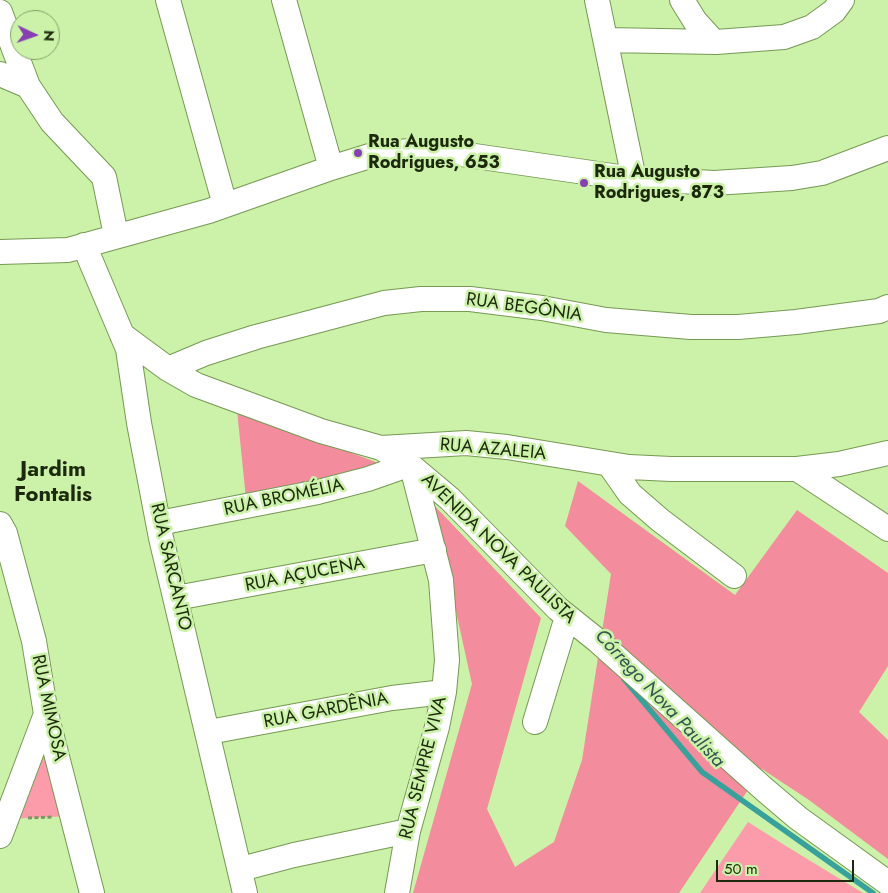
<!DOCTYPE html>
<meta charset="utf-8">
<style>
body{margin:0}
#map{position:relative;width:888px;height:893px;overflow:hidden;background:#cbf2a8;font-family:Jost,sans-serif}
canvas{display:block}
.north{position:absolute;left:10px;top:10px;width:50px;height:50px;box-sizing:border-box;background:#cbf2a8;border:1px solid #85a26a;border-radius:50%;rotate:93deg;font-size:14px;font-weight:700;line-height:20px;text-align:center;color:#1c290c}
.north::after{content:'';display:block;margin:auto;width:18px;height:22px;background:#873fb2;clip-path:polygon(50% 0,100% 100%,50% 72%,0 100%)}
.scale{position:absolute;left:716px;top:860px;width:138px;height:22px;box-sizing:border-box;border:2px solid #1c290c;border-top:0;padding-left:6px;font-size:15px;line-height:18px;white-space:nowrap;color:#1c290c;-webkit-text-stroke:4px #cbf2a8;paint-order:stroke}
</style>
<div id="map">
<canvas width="888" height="893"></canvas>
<div class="north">N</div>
<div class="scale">50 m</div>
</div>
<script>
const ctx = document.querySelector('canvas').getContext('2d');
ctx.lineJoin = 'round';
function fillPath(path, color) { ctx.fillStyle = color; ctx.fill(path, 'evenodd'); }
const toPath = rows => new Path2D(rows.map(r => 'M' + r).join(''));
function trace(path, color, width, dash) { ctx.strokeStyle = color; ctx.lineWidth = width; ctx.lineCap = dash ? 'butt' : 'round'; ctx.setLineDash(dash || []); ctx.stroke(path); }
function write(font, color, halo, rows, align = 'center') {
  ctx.font = font + ' Jost,sans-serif'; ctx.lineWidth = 5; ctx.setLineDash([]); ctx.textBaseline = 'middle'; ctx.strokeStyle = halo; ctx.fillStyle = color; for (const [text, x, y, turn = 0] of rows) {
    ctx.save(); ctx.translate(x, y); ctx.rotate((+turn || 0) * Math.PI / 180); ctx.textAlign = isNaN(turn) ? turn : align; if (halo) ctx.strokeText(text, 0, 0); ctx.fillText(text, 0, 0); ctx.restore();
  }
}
fillPath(toPath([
 [46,714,72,816,6,819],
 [748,822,786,846,863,893,700,893]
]), '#fc9caa');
fillPath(toPath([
 [237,410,389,467,246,499],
 [578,481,735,595,797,510,888,573,888,666,859,712,888,740,888,859,809,800,762,769,679,893,413,893,472,684,432,503,541,618,487,809,515,867,554,842,582,760,611,574,565,526]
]), '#f38c9c');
trace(toPath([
 [624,679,702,772,873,893]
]), '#39a19c', 5.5);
const minor = toPath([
 [168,0,225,205],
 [284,0,331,168],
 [597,0,634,179],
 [682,0,695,21,714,42],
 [0,12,28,86],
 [606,40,716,42,784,37,812,27,834,11,842,0],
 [0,74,28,86,52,122,104,177,116,235],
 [84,245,128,349,139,423,161,538,245,893],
 [0,252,68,250,209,211,331,168,376,154,409,151,454,153,626,178,714,183,792,178,822,173,888,148],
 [122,335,168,369,196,385,321,431,381,448,466,443,507,447,629,467,671,469,797,469,839,464,888,453],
 [168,369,206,353,256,337,384,303,421,299,470,299,542,308,606,320,691,327,738,327,796,322,879,311,888,307],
 [381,448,412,467,450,499,558,609,598,641,765,790,798,818,888,883],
 [609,464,630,494,660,520,734,576],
 [797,469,888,529],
 [159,523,318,492,368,479,408,465],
 [0,524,5,533,34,641,46,714,92,893],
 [176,598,434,550],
 [535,722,567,617],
 [209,732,392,698,444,692],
 [0,836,46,714],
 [241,869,294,855,408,831],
 [397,893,408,831,437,727,444,692,447,660,441,580,412,467]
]);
trace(minor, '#769954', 26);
trace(toPath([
 [28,818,52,817]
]), '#7c9762', 3, [4, 2.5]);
trace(minor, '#fff', 24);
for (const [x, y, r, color] of [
 [358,153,5,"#873fb2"],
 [584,183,5,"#873fb2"]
]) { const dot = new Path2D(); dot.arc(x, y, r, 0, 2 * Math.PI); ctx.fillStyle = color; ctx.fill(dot); trace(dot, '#cbf2a8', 2); }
write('bold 18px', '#1c290c', '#cbf2a8', [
 ["Rua Augusto",368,143],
 ["Rodrigues, 653",368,164],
 ["Rua Augusto",594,173],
 ["Rodrigues, 873",594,194]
], 'left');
write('18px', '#1c290c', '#cbf2a8', [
 ["RUA BEGÔNIA",524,308,8],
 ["RUA AZALEIA",493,450,5],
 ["RUA BROMÉLIA",284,498,-12],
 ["AVENIDA NOVA PAULISTA",498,549,44],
 ["RUA SARCANTO",170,567,77],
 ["RUA AÇUCENA",305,575,-11],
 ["RUA MIMOSA",48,708,78],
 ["RUA GARDÊNIA",326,711,-11],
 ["RUA SEMPRE VIVA",424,768,-76]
]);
write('italic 19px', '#345452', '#cbf2a8', [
 ["Córrego Nova Paulista",659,699,47]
]);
write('bold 22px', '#1c290c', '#cbf2a8', [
 ["Jardim",53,471],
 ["Fontalis",53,496]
]);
</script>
